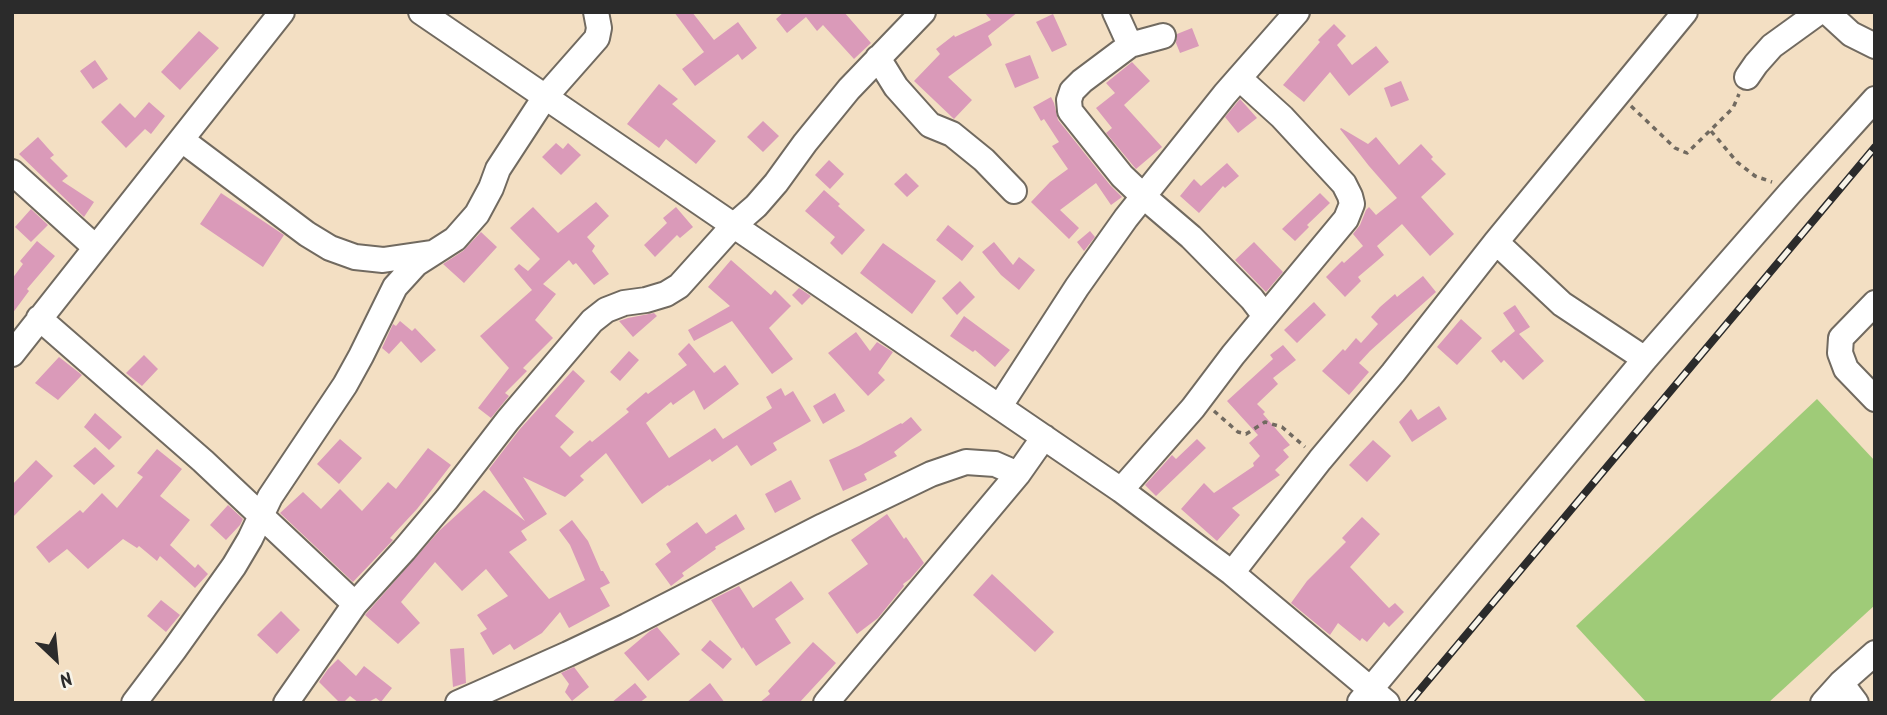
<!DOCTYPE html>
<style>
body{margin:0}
#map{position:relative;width:1887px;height:715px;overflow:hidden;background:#f3dfc3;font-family:Kalam,sans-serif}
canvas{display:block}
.frame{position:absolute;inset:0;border:14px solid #2b2b2b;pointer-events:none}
.north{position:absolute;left:21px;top:624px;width:70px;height:70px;-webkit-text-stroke:5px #f7f3e8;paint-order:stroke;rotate:154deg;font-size:19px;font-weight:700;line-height:28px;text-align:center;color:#2b2b2b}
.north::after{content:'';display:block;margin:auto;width:24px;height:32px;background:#2b2b2b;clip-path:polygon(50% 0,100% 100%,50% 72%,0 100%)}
</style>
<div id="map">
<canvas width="1887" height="715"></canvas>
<div class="frame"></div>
<div class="north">N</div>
</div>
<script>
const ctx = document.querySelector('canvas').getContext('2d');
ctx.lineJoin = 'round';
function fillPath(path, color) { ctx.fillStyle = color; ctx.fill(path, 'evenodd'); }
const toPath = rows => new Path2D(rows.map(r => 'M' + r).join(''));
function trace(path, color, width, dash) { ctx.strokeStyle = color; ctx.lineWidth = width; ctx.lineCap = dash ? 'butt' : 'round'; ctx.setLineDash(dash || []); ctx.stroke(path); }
fillPath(toPath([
 [1817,399,1875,461,1875,605,1768,703,1647,703,1576,626]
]), '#9fcb78');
fillPath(toPath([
 [674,12,692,12,714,40,738,22,757,48,742,60,738,54,695,86,682,69,704,52],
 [784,12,844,12,871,43,854,59,823,25,817,31,806,17,787,33,776,19],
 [984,12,1018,12,988,36,992,45,948,77,972,100,954,119,914,81,940,54,936,49,954,35,955,37,991,20],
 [1053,14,1067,45,1052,52,1036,22],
 [1334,24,1346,36,1337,45,1352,65,1376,46,1389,62,1349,96,1330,72,1304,102,1283,85,1320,42,1318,40],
 [1192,28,1199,46,1180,53,1176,43,1177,34],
 [199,31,219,48,180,90,161,72],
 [1030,55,1039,78,1015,88,1005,64],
 [95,60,108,79,93,89,80,71],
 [1132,62,1150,81,1124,105,1162,147,1136,169,1106,133,1112,128,1096,108,1115,93,1106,83],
 [1401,81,1409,100,1391,107,1384,88],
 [659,84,678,99,672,104,716,141,696,164,666,139,659,148,627,124],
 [1051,97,1054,103,1058,120,1110,185,1122,197,1111,205,1096,183,1060,210,1079,228,1069,239,1031,202,1050,182,1068,169,1052,146,1059,142,1044,119,1041,121,1033,107],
 [1240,99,1257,118,1238,133,1225,117],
 [149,102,165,116,151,134,145,129,126,148,101,122,120,103,135,118],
 [763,121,779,136,763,152,747,137],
 [1341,128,1368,144,1376,137,1399,165,1421,144,1433,157,1431,159,1446,174,1421,197,1454,234,1430,256,1402,224,1377,246,1384,255,1358,277,1361,281,1345,297,1326,277,1342,261,1344,263,1363,246,1353,234,1360,225,1366,210,1369,207,1376,215,1397,198,1369,166,1340,129],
 [38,137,54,155,50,158,68,176,62,181,94,202,84,217,19,154],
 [556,143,563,149,568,143,581,155,561,175,542,157],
 [829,160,844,174,830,189,815,175],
 [1227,163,1239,176,1225,188,1223,186,1199,213,1180,196,1194,179,1201,186],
 [906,173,919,186,907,197,894,184],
 [824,190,840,204,838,206,865,230,842,255,830,243,835,237,805,211],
 [221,193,284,235,263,267,200,224],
 [1320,193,1330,203,1307,225,1309,227,1295,241,1282,229],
 [596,202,609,216,587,237,595,246,592,251,609,274,594,285,576,263,573,265,569,260,543,284,556,294,535,320,553,338,523,368,527,371,505,393,509,396,491,418,478,408,509,368,480,336,532,290,514,269,519,264,528,271,540,259,510,228,533,207,558,233],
 [676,207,693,227,680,238,677,235,655,257,644,245,667,223,663,218],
 [31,209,48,225,31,242,15,227],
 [948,225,974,246,962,261,936,240],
 [1090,231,1095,237,1084,251,1077,242],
 [481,232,497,247,464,283,443,264,463,251],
 [37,241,55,256,27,289,29,291,12,314,12,279,23,264,20,261],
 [994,242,1013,265,1019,257,1035,270,1019,290,1001,275,982,252],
 [1254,242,1283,272,1266,292,1235,260],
 [883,243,936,281,912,314,860,273],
 [731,260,771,295,775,290,791,306,769,328,793,359,772,374,732,321,694,341,688,330,730,306,708,287],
 [1423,276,1436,292,1370,351,1359,363,1369,372,1349,395,1322,371,1343,349,1345,351,1356,338,1361,343,1378,324,1371,317,1380,307,1395,294,1397,297],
 [960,281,975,297,957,315,942,298],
 [799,288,811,296,802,305,792,295],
 [1314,302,1326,315,1297,343,1284,330],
 [1515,305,1530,327,1519,334,1544,361,1523,380,1504,360,1501,363,1491,351,1515,331,1503,313],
 [654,313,657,316,633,337,619,321,628,318],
 [964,316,1010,350,995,367,975,350,973,352,950,336],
 [1461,319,1482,338,1457,365,1437,347],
 [400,321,412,331,415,328,436,350,421,363,401,341,389,354,382,348,393,324,396,326],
 [856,332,870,351,877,342,893,352,878,373,885,380,868,396,828,353],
 [689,343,714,373,725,365,739,384,704,410,694,390,673,405,671,402,646,423,669,458,715,428,723,439,772,408,766,397,781,388,785,396,793,391,811,421,773,443,777,450,751,466,737,445,712,462,710,459,669,486,668,485,642,504,606,453,580,476,584,480,565,497,523,477,547,514,521,531,527,540,509,552,549,599,585,580,570,545,559,530,572,520,588,541,601,571,603,571,610,583,600,588,610,606,569,628,560,612,542,633,514,650,510,644,493,655,480,633,487,629,477,615,508,596,486,569,462,591,435,562,401,602,420,623,398,644,365,615,439,531,484,490,525,521,489,469,520,429,573,370,585,381,555,416,574,432,560,447,570,457,590,440,592,442,629,412,626,409,646,392,648,394,687,365,678,354],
 [1283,345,1296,360,1273,378,1278,384,1257,404,1265,412,1263,414,1290,445,1283,450,1289,457,1275,470,1280,475,1232,508,1240,515,1217,541,1181,509,1204,483,1214,493,1254,466,1253,463,1260,456,1249,443,1258,435,1227,401,1273,359,1270,355],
 [629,351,639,360,620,381,610,372],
 [144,355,158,369,142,386,126,373],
 [59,357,82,375,58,400,35,383],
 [835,393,845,411,823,424,813,406],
 [1439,406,1447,419,1412,442,1399,422,1411,409,1418,420],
 [95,413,122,437,109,450,84,427],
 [911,417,922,430,894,452,897,456,864,474,867,480,843,491,829,460,859,446,901,423,902,424],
 [340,439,362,458,339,484,317,464],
 [1197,439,1206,448,1156,496,1145,485,1172,455,1176,459],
 [1373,440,1391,456,1367,482,1349,465],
 [95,447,115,466,94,485,73,466],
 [428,448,451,465,417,509,390,538,393,540,353,582,280,513,303,492,321,509,340,489,362,511,388,482,396,489],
 [157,449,182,469,160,496,190,520,170,545,195,568,198,564,208,574,195,588,160,556,157,561,139,546,137,548,123,539,88,569,67,549,49,563,36,547,80,510,83,513,102,493,117,508,143,477,137,473],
 [36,460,53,476,12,518,12,485],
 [791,480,801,499,775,513,765,494],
 [228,505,243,519,240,525,226,540,210,525],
 [736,514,745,529,715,547,716,549,682,573,684,576,671,586,655,564,671,552,666,544,697,522,706,534],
 [887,514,904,539,906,537,924,563,910,579,903,584,904,586,878,618,857,634,828,593,868,564,851,540],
 [1362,517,1380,534,1350,567,1389,608,1395,603,1404,612,1389,627,1384,622,1367,642,1362,638,1360,641,1338,623,1330,635,1291,603,1307,581,1346,542,1342,538],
 [992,574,1054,632,1035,652,973,595],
 [791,581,804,599,775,619,791,643,756,666,743,647,742,649,711,600,739,586,753,608],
 [161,600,180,615,166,632,147,616],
 [281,611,300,630,277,654,257,635],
 [657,627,680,654,648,681,624,653,650,631],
 [710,640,732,659,723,669,701,650],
 [813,642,836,663,799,703,759,703,770,694,768,691],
 [464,648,466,683,453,687,450,649],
 [338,659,356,676,364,666,392,688,381,702,376,698,366,703,359,703,350,696,343,703,340,703,319,682,328,669],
 [574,667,589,687,572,701,565,692,569,684,561,673],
 [635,683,647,697,639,703,611,703],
 [710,683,725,703,686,703]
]), '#da9ab9');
const minor = toPath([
 [421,12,1121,490,1232,573,1387,703],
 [1115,12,1130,45],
 [1827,12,1851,34,1875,46],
 [1163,36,1130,45,1082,81,1072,91,1069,100,1070,111,1122,176,1143,196,1191,237,1252,299,1265,316],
 [878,58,896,87,930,125,952,134,984,160,1014,191],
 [1747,77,1756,64,1772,46,1819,12],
 [182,140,307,234,330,248,355,257,383,260,431,253],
 [12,172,95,247],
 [1496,242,1562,304,1645,359],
 [1875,303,1841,338,1840,353,1846,369,1875,399],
 [39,318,203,461,355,604],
 [12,354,282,12],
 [1000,406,1077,287,1126,218,1225,94,1297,12],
 [1121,490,1193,408,1233,355,1346,219,1352,204,1350,196,1344,184,1282,117,1239,78],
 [1232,573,1320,460,1393,373,1496,242,1685,12],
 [1841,683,1856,703],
 [1360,702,1645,359,1790,193,1875,99],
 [134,703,174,650,234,566,250,539,270,497,345,385,361,356,395,287,416,264,455,239,477,214,491,188,498,169,545,97,597,38,599,28,596,12],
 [286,703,355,604,404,550,447,499,508,420,592,321,606,310,624,303,646,300,666,294,679,286,733,226,756,206,776,183,805,143,849,89,923,12],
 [458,703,568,654,627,626,823,526,931,474,966,462,995,464,1018,474],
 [826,703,1018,474,1044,437],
 [1823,703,1841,683,1875,653]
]);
trace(minor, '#716a60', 28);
trace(toPath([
 [1631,106,1675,148,1687,153,1733,108,1739,94],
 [1711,131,1737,162,1755,176,1772,182],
 [1214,411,1238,432,1246,434,1265,422,1282,427,1305,447]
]), '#716a60', 3.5, [5, 5]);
trace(minor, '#fff', 24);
const rail = toPath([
 [1409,703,1875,147]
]);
trace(rail, '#2b2b2b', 8);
trace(rail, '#f7f3e8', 5, [16]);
</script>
